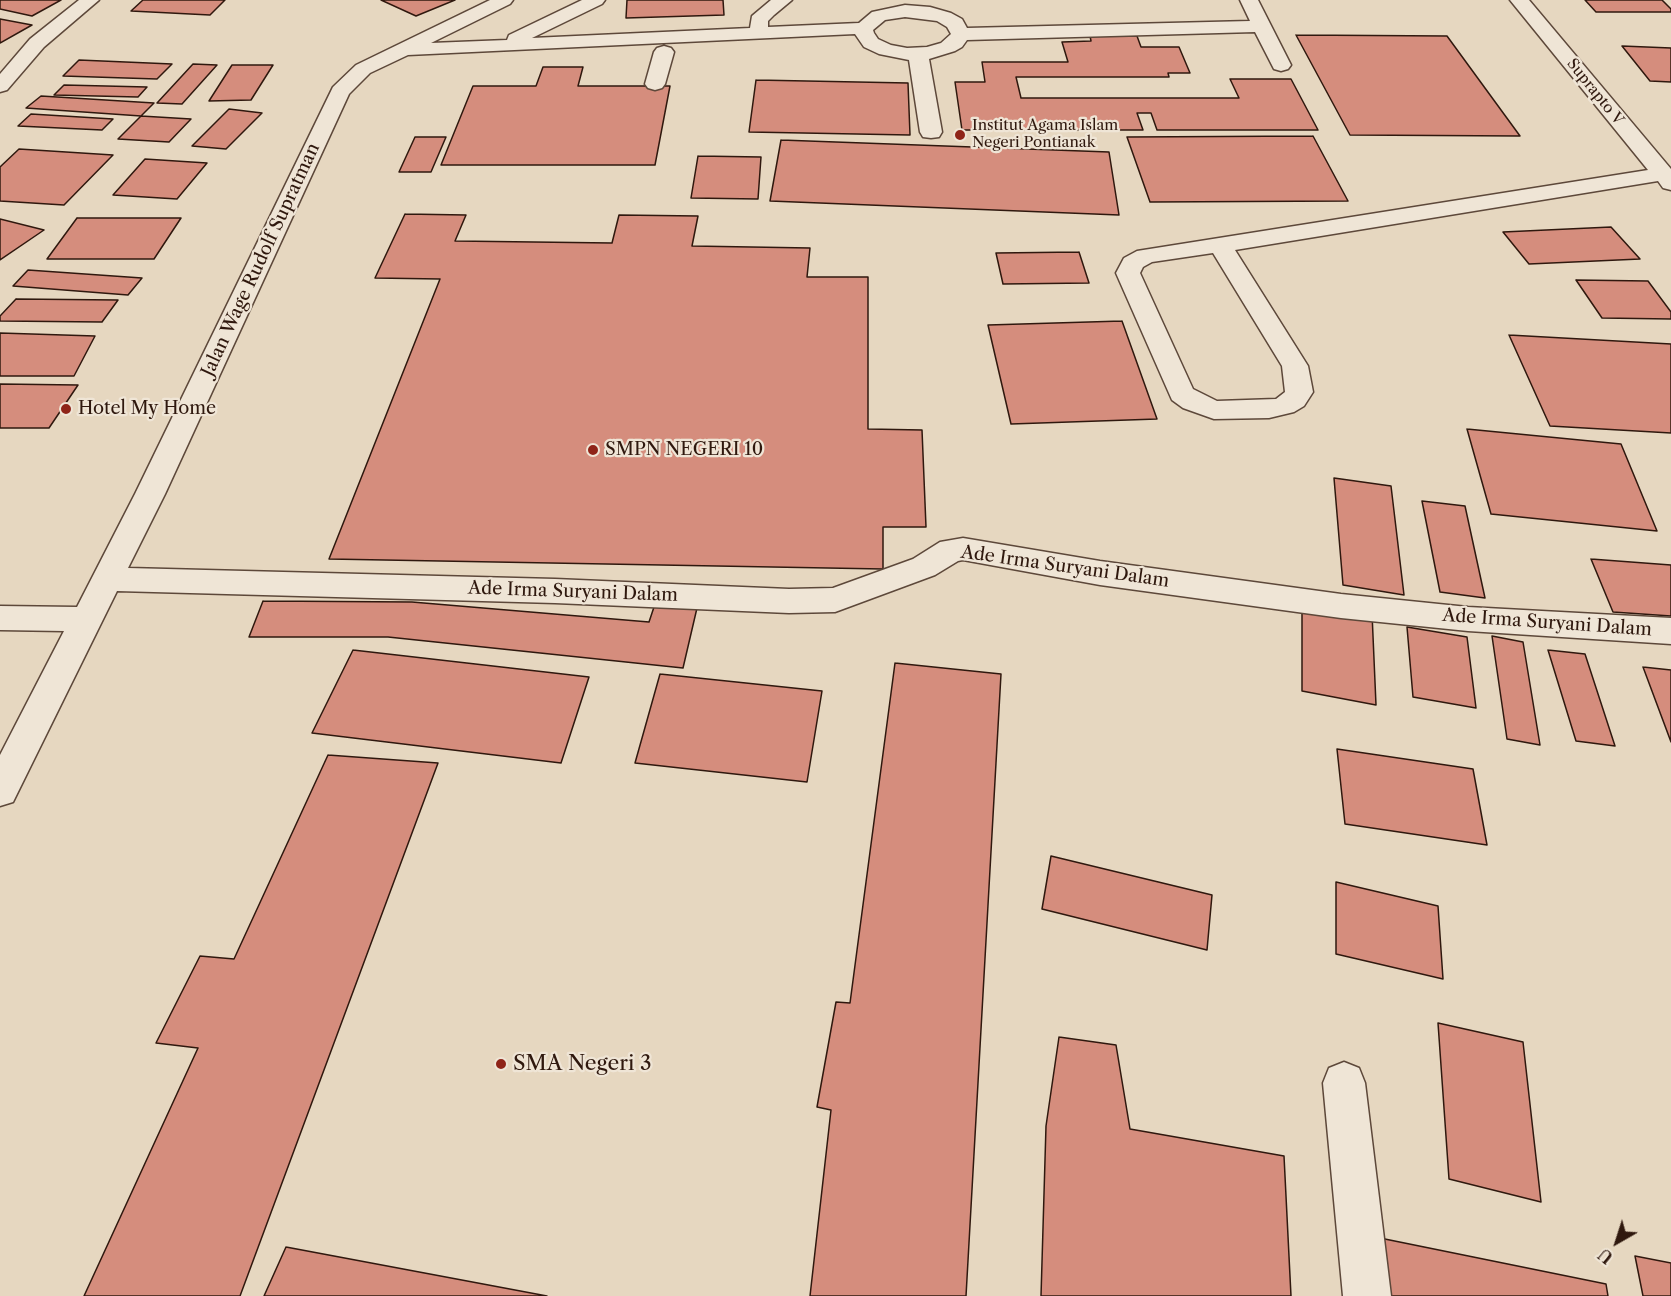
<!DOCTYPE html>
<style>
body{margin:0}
#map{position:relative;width:1671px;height:1296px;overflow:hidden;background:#e6d7c0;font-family:"Libre Caslon Text",serif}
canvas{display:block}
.north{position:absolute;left:1587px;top:1212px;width:60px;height:60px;-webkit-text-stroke:4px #efe5d6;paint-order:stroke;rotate:219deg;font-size:16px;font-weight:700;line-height:24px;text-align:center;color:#2f180e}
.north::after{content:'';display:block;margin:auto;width:21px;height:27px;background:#2f180e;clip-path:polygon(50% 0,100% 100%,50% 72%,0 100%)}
</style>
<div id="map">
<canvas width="1671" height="1296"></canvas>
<div class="north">U</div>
</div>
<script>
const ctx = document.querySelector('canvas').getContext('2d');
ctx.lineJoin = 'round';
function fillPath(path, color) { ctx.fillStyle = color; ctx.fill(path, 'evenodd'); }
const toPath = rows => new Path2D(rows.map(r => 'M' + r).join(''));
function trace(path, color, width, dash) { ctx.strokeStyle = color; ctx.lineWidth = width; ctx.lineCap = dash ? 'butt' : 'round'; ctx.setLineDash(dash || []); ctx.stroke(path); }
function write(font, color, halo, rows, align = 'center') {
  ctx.font = font + ' "Libre Caslon Text",serif'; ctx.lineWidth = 4.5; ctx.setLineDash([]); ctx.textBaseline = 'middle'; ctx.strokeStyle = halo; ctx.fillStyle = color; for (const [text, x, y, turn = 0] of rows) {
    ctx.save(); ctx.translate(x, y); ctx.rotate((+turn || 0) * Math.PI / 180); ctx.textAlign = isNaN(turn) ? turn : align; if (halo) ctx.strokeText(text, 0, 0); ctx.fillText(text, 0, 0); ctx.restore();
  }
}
const building = toPath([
 [0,0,61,0,32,16,0,9,0,0],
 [143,0,225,0,210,15,131,11,143,0],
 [381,0,455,0,416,16,381,0],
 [627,0,723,0,724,15,626,18,627,0],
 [1585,0,1662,0,1671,9,1671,12,1596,12,1585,0],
 [0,19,32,25,0,43,0,19],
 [1296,35,1447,36,1520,136,1350,135,1296,35],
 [1090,36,1137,36,1141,47,1179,47,1190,73,1168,73,1169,77,1016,77,1021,98,1239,98,1230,79,1291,79,1318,130,1157,130,1151,113,1137,113,1143,130,962,130,955,82,985,82,982,62,1068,62,1062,42,1091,41,1090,36],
 [1622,46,1671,48,1671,82,1650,81,1622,46],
 [79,60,172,64,157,79,63,76,79,60],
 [193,64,217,65,182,104,157,103,193,64],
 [232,65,273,65,251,100,209,101,232,65],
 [543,67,583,67,578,86,670,86,655,165,441,165,473,86,536,86,543,67],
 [756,80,908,83,910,135,749,132,756,80],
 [64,85,147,87,138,97,54,95,64,85],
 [41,96,154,103,141,116,26,108,41,96],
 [229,109,262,113,226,149,192,146,229,109],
 [31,114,113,119,102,130,18,126,31,114],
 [141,116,191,119,169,142,118,139,141,116],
 [1313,136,1348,201,1150,202,1127,137,1313,136],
 [415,137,446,137,431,172,399,172,415,137],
 [781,140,1109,152,1119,215,770,201,781,140],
 [19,149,113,155,64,205,0,201,0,167,19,149],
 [698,156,761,157,758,199,691,198,698,156],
 [145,159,207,163,177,199,113,195,145,159],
 [405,214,466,215,455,241,612,243,619,215,698,216,692,246,810,248,807,277,868,277,868,429,922,430,926,527,883,527,883,569,329,559,440,279,375,278,405,214],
 [77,218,181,218,154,259,47,259,77,218],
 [0,219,44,230,0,260,0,219],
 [1611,227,1640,259,1529,264,1503,232,1611,227],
 [1079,252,1089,283,1003,284,996,253,1079,252],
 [28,270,142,278,128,295,13,286,28,270],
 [1576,280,1648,281,1671,312,1671,319,1602,318,1576,280],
 [16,299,118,300,102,322,0,321,0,316,16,299],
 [1122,321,1157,419,1011,424,988,325,1122,321],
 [0,333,95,336,74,376,0,376,0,333],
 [1509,335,1671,344,1671,433,1550,426,1509,335],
 [0,384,78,385,49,428,0,428,0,384],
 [1467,429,1621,444,1657,531,1491,514,1467,429],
 [1334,478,1391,486,1404,595,1343,585,1334,478],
 [1422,501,1465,506,1485,598,1440,592,1422,501],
 [1591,559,1671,565,1671,616,1613,612,1591,559],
 [263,601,412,602,649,622,655,604,697,608,683,668,388,637,249,637,263,601],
 [1302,601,1372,613,1376,705,1302,691,1302,601],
 [1407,627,1467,637,1476,708,1413,697,1407,627],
 [1492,636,1523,642,1540,745,1507,739,1492,636],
 [353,650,589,677,561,763,312,733,353,650],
 [1548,650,1585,654,1615,746,1576,741,1548,650],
 [895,663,1001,674,966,1296,810,1296,831,1110,817,1107,836,1002,850,1003,895,663],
 [1643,667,1671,670,1671,742,1643,667],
 [660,674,822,691,807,782,635,763,660,674],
 [1337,749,1473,769,1487,845,1345,824,1337,749],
 [328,755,438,763,240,1296,84,1296,198,1048,156,1043,200,956,234,959,328,755],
 [1051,856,1212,895,1207,950,1042,909,1051,856],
 [1336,882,1438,906,1443,979,1336,954,1336,882],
 [1438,1023,1523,1042,1541,1202,1449,1179,1438,1023],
 [1059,1037,1116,1045,1130,1129,1284,1156,1291,1296,1041,1296,1046,1126,1059,1037],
 [1375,1237,1606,1284,1608,1296,1380,1296,1375,1237],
 [286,1247,547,1296,264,1296,286,1247],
 [1635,1256,1671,1263,1671,1296,1643,1296,1635,1256]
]);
fillPath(building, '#d58d7d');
trace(building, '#2f180e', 1.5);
const minor = toPath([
 [79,0,99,0,44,47,7,90,0,92,0,74,30,39,79,0],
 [490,0,513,0,510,4,431,43,507,40,509,35,582,0,605,0,602,4,532,38,750,28,752,16,771,0,792,0,774,15,768,21,768,27,859,23,872,12,905,5,930,7,951,13,962,19,967,28,1250,21,1240,0,1258,0,1291,65,1288,69,1281,71,1274,69,1255,32,967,40,962,47,955,51,929,59,942,132,939,137,931,138,923,137,920,132,909,60,879,54,864,47,855,34,408,55,370,73,349,94,165,494,128,568,555,579,789,589,833,588,913,559,940,542,963,538,1100,561,1341,594,1468,607,1671,618,1671,644,1468,631,1341,618,1100,585,963,560,958,561,935,575,835,612,789,613,555,603,117,591,13,802,0,806,0,755,64,631,0,630,0,606,77,607,135,494,333,87,356,65,490,0],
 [905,17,937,21,947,27,951,34,941,43,927,47,907,48,891,45,878,39,874,33,873,30,885,20,905,17],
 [1510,0,1529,0,1671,169,1671,190,1663,188,1658,181,1235,250,1308,366,1313,392,1304,406,1294,412,1269,418,1214,419,1183,408,1172,400,1116,273,1124,258,1137,251,1648,170,1510,0],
 [1213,253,1282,366,1285,392,1276,399,1217,401,1193,389,1140,273,1143,267,1152,262,1213,253],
 [664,46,671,48,674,52,665,84,662,88,655,90,648,88,645,84,654,52,657,48,664,46],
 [1344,1062,1359,1068,1365,1083,1391,1296,1343,1296,1323,1083,1329,1068,1344,1062]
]);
trace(minor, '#5d483a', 3);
fillPath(minor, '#efe5d6');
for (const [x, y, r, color] of [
 [960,135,6,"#8f2418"],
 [66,409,6,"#8f2418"],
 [593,450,6,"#8f2418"],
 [501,1064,6,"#8f2418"]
]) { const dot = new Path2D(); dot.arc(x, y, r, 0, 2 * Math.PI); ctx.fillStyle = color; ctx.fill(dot); trace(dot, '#efe5d6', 2); }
write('15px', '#2f180e', '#efe5d6', [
 ["Suprapto V",1595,92,51]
]);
write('15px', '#2f180e', '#efe5d6', [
 ["Institut Agama Islam",972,126],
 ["Negeri Pontianak",972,143]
], 'left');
write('18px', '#2f180e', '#efe5d6', [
 ["Jalan Wage Rudolf Supratman",261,260,-65],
 ["Ade Irma Suryani Dalam",1065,567,8],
 ["Ade Irma Suryani Dalam",573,592,2],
 ["Ade Irma Suryani Dalam",1547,623,4]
]);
write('18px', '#2f180e', '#efe5d6', [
 ["Hotel My Home",78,409],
 ["SMPN NEGERI 10",605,450]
], 'left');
write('21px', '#2f180e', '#efe5d6', [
 ["SMA Negeri 3",513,1064]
], 'left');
</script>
